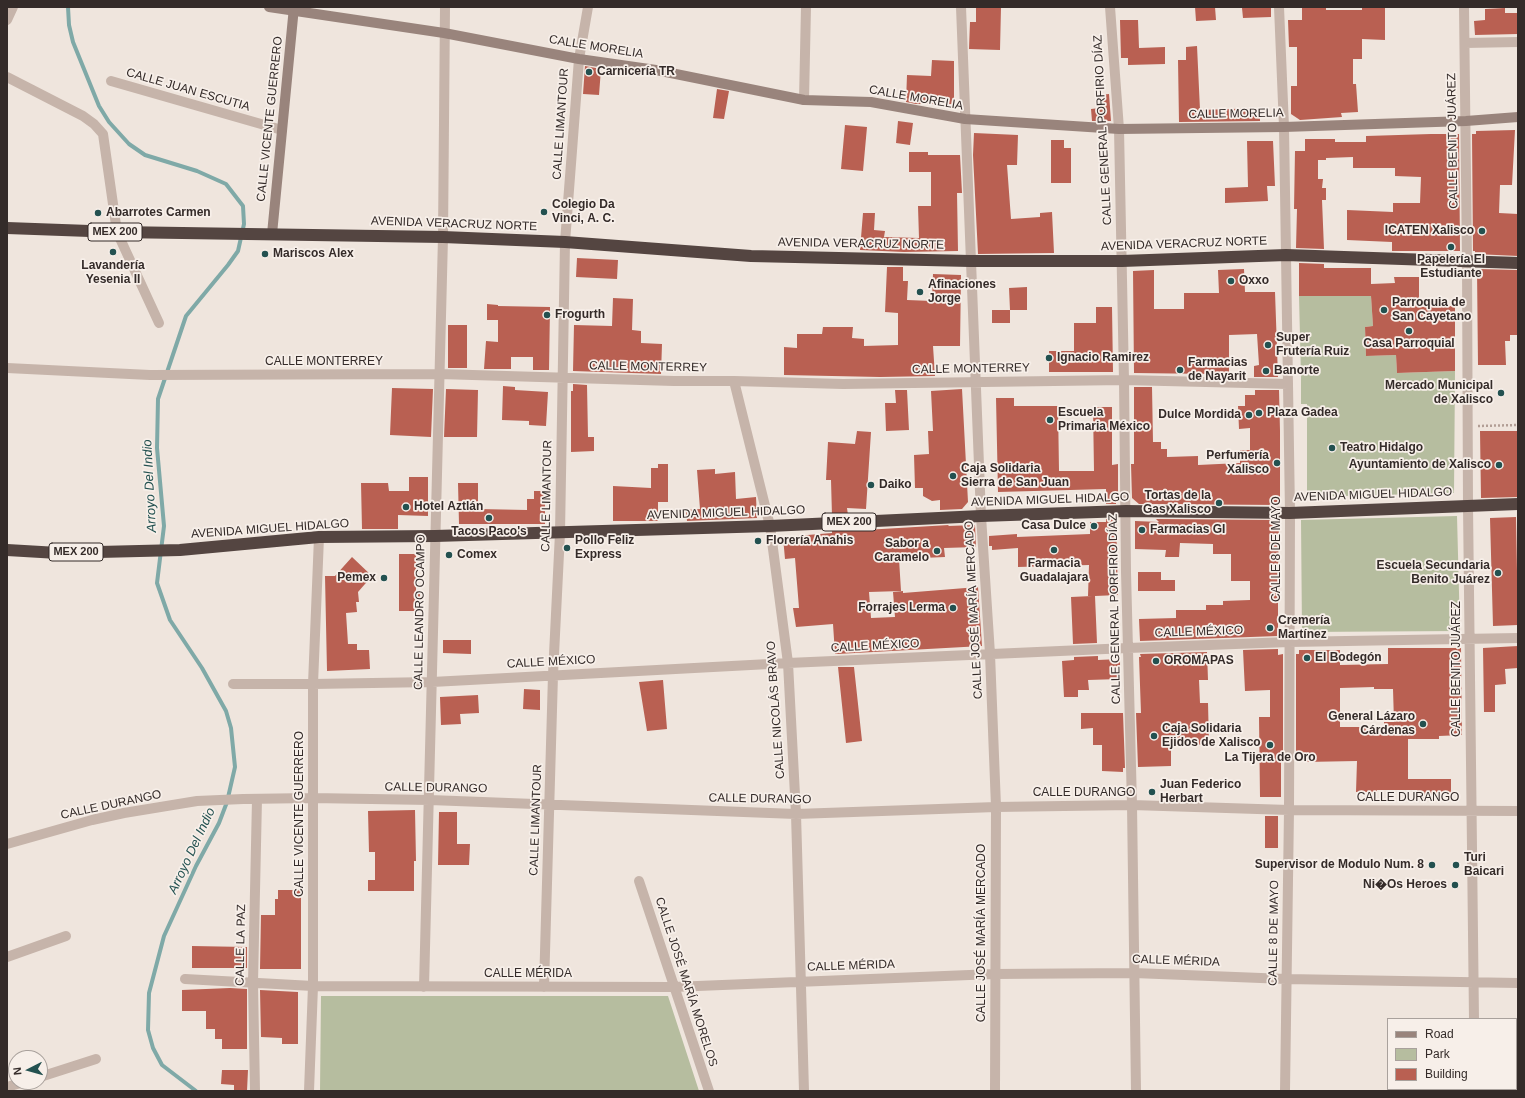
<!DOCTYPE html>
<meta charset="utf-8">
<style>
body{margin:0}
#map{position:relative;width:1525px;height:1098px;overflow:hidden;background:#efe5dd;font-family:Arial,sans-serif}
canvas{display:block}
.frame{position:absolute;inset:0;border:8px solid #342b29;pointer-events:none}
.legend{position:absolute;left:1387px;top:1018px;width:130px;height:72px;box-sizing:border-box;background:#f7efe9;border:1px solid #a9a19c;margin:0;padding:5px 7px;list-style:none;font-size:12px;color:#342b29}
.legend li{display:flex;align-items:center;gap:8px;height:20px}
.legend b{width:20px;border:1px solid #a9a19c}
.north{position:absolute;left:8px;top:1050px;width:40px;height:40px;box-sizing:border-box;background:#f7efe9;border:1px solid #a9a19c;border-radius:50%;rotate:264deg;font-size:11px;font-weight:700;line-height:16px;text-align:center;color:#342b29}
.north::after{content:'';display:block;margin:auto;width:14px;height:18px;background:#235150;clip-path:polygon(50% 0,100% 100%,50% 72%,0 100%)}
</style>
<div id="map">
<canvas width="1525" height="1098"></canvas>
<div class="frame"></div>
<ul class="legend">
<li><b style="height:5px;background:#99847c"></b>Road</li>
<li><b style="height:11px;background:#b6bd9f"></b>Park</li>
<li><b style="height:11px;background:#b96052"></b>Building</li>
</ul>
<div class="north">N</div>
</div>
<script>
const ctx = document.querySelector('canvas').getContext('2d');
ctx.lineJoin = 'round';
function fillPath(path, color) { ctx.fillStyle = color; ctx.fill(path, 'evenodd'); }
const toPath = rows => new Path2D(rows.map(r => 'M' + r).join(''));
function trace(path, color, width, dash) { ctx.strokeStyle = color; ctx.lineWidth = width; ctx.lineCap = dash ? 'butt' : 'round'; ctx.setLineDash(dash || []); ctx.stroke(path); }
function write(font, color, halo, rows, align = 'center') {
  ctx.font = font + ' Arial,sans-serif'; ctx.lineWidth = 3.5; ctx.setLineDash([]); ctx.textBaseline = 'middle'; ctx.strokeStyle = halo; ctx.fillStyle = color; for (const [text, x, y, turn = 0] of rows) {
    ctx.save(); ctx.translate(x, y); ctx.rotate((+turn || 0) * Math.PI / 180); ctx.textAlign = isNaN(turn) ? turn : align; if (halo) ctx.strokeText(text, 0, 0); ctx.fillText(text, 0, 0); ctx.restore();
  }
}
fillPath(toPath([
 [1299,296,1371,296,1373,326,1365,327,1366,356,1396,355,1397,373,1455,371,1454,493,1307,497,1307,404,1301,404,1301,377],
 [1457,516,1460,631,1302,632,1301,520],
 [321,996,668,996,699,1091,320,1091]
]), '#b6bd9f');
trace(toPath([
 [68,7,69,25,73,42,99,106,109,122,129,144,145,155,197,171,226,184,243,206,244,224,238,251,228,265,186,316,158,399,157,448,164,526,157,583,170,620,202,668,226,711,231,728,235,767,227,802,219,823,196,866,164,936,149,993,148,1030,153,1048,162,1065,196,1091]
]), '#7fa9a7', 4);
fillPath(toPath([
 [976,7,1001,7,1000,50,969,49,970,22,976,22],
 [1195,7,1215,7,1216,20,1196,21],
 [1271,7,1271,17,1243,18,1242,8],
 [1302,7,1326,7,1326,10,1362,10,1362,7,1385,7,1385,40,1362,39,1362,59,1353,59,1353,84,1356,84,1358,112,1341,113,1342,117,1300,120,1291,114,1291,86,1297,86,1297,47,1289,47,1288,20,1302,20],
 [1505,8,1505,13,1518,13,1518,34,1475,35,1474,21,1485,20,1485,9],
 [1120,20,1138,20,1139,48,1165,47,1165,64,1128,65,1128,58,1121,58],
 [1197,46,1200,110,1260,108,1260,121,1179,122,1178,60,1186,60,1186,47],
 [932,60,954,61,954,104,916,104,906,102,907,75,931,76],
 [585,66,601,69,599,95,583,94],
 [717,89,729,91,724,119,713,118],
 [1109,94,1111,121,1092,121,1091,109,1100,108,1099,95],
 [898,121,913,123,910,145,896,143],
 [845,125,867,127,863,171,841,169],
 [1515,130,1512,185,1500,185,1499,213,1518,214,1518,256,1475,254,1475,251,1473,251,1472,134,1476,134,1476,131],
 [974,133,1018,135,1017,165,1007,165,1011,219,1040,217,1040,213,1052,212,1054,253,978,254,973,155],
 [1431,134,1459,134,1460,251,1392,251,1392,242,1347,240,1347,210,1393,212,1393,203,1420,203,1421,177,1395,176,1395,168,1353,168,1353,157,1326,158,1326,160,1318,160,1318,179,1323,179,1322,188,1326,188,1326,200,1322,200,1324,249,1296,248,1297,209,1294,209,1295,151,1305,151,1305,139,1335,139,1335,142,1366,142,1366,136],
 [1051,140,1064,140,1064,148,1071,148,1071,183,1051,183],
 [1247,141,1273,141,1275,186,1267,186,1268,201,1225,203,1225,188,1248,187],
 [909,152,928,152,928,155,960,155,962,193,957,193,958,251,904,252,860,250,863,213,875,213,874,230,885,231,884,237,919,238,918,206,931,206,931,172,909,172],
 [577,258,618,260,617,279,576,277],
 [1299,263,1324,264,1324,268,1371,268,1371,284,1395,283,1394,277,1419,277,1419,307,1455,306,1455,371,1397,373,1396,355,1366,356,1365,327,1373,326,1371,296,1299,296],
 [887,267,903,267,903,281,908,281,907,300,932,301,933,274,961,275,960,346,933,346,935,376,880,377,784,375,784,347,797,348,797,334,822,334,823,327,853,327,852,338,864,339,864,346,898,345,898,313,885,312],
 [1244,269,1245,292,1275,292,1278,377,1254,377,1254,366,1259,365,1257,334,1229,335,1229,376,1213,376,1213,374,1134,373,1133,271,1154,270,1154,309,1184,309,1184,293,1219,293,1218,270],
 [1477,269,1518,270,1518,335,1510,335,1510,341,1505,341,1506,365,1478,365],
 [1027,287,1027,310,1010,310,1009,288],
 [613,298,633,299,632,330,641,331,641,343,662,344,661,374,573,371,574,325,612,326],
 [487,304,498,305,498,306,550,307,549,370,533,370,533,357,511,357,511,369,484,369,486,341,498,342,498,320,487,320],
 [1096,307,1112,307,1113,372,1049,372,1049,351,1074,351,1074,323,1096,323],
 [992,310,1010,310,1010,323,992,323],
 [448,325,467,325,467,368,448,368],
 [573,384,587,385,588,437,594,437,594,451,571,452,571,391,573,391],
 [503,386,515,387,515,390,548,392,546,426,529,425,529,421,502,420],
 [1134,387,1152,387,1153,442,1161,442,1161,449,1167,449,1167,457,1198,456,1198,465,1240,463,1240,450,1250,450,1250,428,1239,429,1238,406,1245,406,1245,395,1255,395,1255,390,1279,390,1280,431,1280,505,1139,504,1132,498,1131,464,1134,464],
 [392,388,433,389,431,437,390,435],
 [446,389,478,390,477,437,444,437],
 [962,389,968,502,962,509,940,510,940,500,932,501,923,496,923,488,915,488,914,455,929,454,928,431,933,431,931,391],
 [895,390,907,390,909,430,886,431,885,403,896,403],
 [996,398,1014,398,1014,406,1058,406,1059,471,1094,471,1093,407,1112,407,1112,465,1118,464,1118,502,1116,502,1116,504,1106,504,1106,489,998,492],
 [857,431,871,432,866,509,847,508,848,515,832,516,831,480,826,480,828,442,855,444],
 [1480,431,1518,431,1518,497,1481,498],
 [658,464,668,464,668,502,658,502,658,521,613,521,613,486,651,488,651,468,658,468],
 [715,469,715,474,735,472,736,499,756,497,757,518,687,521,686,510,700,509,697,470],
 [409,477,428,477,428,516,398,515,398,529,362,529,361,483,388,483,389,491,409,491],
 [458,483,478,483,478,509,527,510,527,499,534,499,534,491,545,491,545,524,459,524],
 [1516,517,1518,625,1493,626,1490,518],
 [1106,519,1116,519,1118,595,1095,596,1097,643,1073,644,1071,597,1092,596,1088,596,1089,565,1018,567,1018,548,992,550,992,546,989,546,989,536,1017,534,1017,537,1090,534,1090,522,1106,522],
 [1156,519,1279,520,1278,574,1278,636,1140,641,1139,619,1176,618,1176,610,1206,610,1206,605,1223,605,1223,601,1250,600,1250,581,1231,581,1231,554,1213,554,1213,544,1180,543,1179,557,1165,557,1166,550,1135,549,1135,521,1159,522],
 [949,525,948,526,975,525,976,547,944,548,945,557,899,559,901,591,869,592,871,618,895,617,893,592,903,591,903,593,978,587,982,646,837,654,835,654,833,624,796,627,793,608,799,608,795,558,785,559,783,537,832,533,832,531,848,530,848,531],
 [399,554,416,554,416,594,420,594,420,611,399,611],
 [352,557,372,576,358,592,359,602,356,602,357,612,346,613,348,644,357,644,357,650,369,650,370,669,327,671,325,576,335,576],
 [1138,572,1161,572,1161,580,1175,580,1175,591,1138,591],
 [443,640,471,640,471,654,443,653],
 [1518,646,1518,668,1505,669,1506,684,1495,685,1495,712,1484,712,1483,648],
 [1388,648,1461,648,1462,735,1439,736,1439,739,1408,739,1408,779,1451,779,1451,798,1417,798,1417,790,1377,790,1377,792,1356,792,1357,761,1304,762,1304,754,1296,754,1296,654,1299,654,1299,650,1340,650,1340,665,1388,664],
 [1374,687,1374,689,1393,689,1394,722,1384,722,1384,727,1340,727,1340,688],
 [1278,649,1278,655,1283,654,1283,754,1281,754,1281,797,1260,797,1259,717,1270,717,1270,690,1245,691,1243,650],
 [1207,652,1208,680,1199,680,1200,703,1208,703,1209,744,1171,746,1171,766,1138,767,1136,713,1141,713,1139,657,1141,657,1140,654],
 [1098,656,1098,660,1120,659,1120,679,1088,680,1089,690,1078,690,1078,697,1064,697,1062,661,1074,660,1074,657],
 [838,667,854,667,862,741,846,743],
 [663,680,667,729,647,731,639,682],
 [524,689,540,690,540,710,523,709],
 [478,695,479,713,460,714,461,724,441,725,440,697],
 [1081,713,1123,713,1125,768,1123,768,1123,772,1102,771,1102,745,1093,745,1093,728,1081,729],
 [415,810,416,861,414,861,414,891,368,891,368,880,375,880,375,852,369,852,368,811],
 [439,812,457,812,457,844,470,844,469,865,438,865],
 [1265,816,1278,816,1278,848,1265,848],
 [278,890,301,890,301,969,260,969,261,915,275,915,275,899,278,899],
 [192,946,247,947,247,968,192,968],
 [230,988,247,989,247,1049,222,1049,222,1039,215,1039,215,1029,206,1029,206,1011,182,1011,182,990],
 [260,990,298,992,298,1044,282,1044,282,1038,261,1037],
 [222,1070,248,1070,247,1091,234,1091,234,1085,221,1084]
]), '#b96052');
trace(toPath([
 [1478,426,1518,425]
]), '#b29e95', 2.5, [2, 2]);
trace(toPath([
 [961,7,981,516,990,654,996,807,995,1091],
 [1110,7,1119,129,1124,380,1126,572,1132,805,1136,1091],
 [1279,7,1284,127,1290,513,1289,810,1285,1091],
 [1464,7,1467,261,1468,506,1474,1019],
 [7,20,13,7],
 [1465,43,1518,42],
 [7,77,83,116,94,124,103,134,117,232,159,323],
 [111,81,282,130],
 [804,100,806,7],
 [7,368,150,375,439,374,674,381,734,381,843,384,1124,380,1288,384],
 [734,381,770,526,788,663,796,814,804,1091],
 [233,684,313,684,432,682,788,663,1128,648,1289,642,1518,638],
 [7,844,92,820,124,813,197,801,243,799,312,798,430,800,796,814,996,807,1132,805,1289,810,1518,811],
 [639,881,709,1091],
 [7,957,66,936],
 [185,979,313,986,673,987,994,974,1134,973,1286,979,1518,983],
 [424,987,443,237,445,7],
 [544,987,553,675,560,533,565,242,579,59,588,7],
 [40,1077,96,1059],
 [7,1087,24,1082],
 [1475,1089,1475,1091],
 [255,1091,253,983,257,799],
 [309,1091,313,986,313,684,319,537]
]), '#c6b4aa', 10);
trace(toPath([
 [269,7,444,33,579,59,656,70,804,100,871,102,965,119,1119,129,1284,127,1466,121,1518,117],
 [272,234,294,7]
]), '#99847c', 10);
trace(toPath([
 [7,228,117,232,443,237,565,242,751,256,970,261,1122,261,1286,255,1518,263],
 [7,550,58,553,180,550,319,537,435,536,770,526,981,516,1126,511,1290,513,1518,504]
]), '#544541', 12);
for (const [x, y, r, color] of [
 [589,72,4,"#235150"],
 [544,212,4,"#235150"],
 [98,213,4,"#235150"],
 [1482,231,4,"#235150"],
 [1451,247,4,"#235150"],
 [113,252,4,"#235150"],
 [265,254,4,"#235150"],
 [1231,281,4,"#235150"],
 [920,292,4,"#235150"],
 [1384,310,4,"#235150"],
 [547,315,4,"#235150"],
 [1409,331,4,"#235150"],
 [1268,345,4,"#235150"],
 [1049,358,4,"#235150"],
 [1180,370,4,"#235150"],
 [1266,371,4,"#235150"],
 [1501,393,4,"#235150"],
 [1259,413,4,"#235150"],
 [1249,415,4,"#235150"],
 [1050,420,4,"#235150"],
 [1332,448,4,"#235150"],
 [1277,463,4,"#235150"],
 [1499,465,4,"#235150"],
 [953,476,4,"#235150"],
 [871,485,4,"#235150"],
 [1219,503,4,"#235150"],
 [406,507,4,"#235150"],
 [489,518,4,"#235150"],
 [1094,526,4,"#235150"],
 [1142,530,4,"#235150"],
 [758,541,4,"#235150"],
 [567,548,4,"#235150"],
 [1054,550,4,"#235150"],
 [937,551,4,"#235150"],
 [449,555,4,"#235150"],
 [1498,573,4,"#235150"],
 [384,578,4,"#235150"],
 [953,608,4,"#235150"],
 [1270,628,4,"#235150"],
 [1307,658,4,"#235150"],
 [1156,661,4,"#235150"],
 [1423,724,4,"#235150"],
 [1154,736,4,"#235150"],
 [1270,745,4,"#235150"],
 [1152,792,4,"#235150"],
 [1432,865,4,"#235150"],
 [1456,865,4,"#235150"],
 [1455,885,4,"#235150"]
]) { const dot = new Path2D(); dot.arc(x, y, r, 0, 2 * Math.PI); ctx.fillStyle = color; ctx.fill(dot); trace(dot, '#f7efe9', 1.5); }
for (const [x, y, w] of [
 [115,232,54],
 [849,522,54],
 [76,552,54]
]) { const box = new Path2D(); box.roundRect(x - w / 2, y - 9, w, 18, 3); ctx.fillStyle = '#f7efe9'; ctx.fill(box); trace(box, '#342b29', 1); }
write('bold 11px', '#342b29', null, [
 ["MEX 200",115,232],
 ["MEX 200",849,522],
 ["MEX 200",76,552]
]);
write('12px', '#342b29', '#f7efe9', [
 ["CALLE MORELIA",596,47,9],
 ["CALLE JUAN ESCUTIA",188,90,16],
 ["CALLE MORELIA",916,98,10],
 ["CALLE MORELIA",1236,114,-1],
 ["CALLE VICENTE GUERRERO",270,119,-84],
 ["CALLE LIMANTOUR",561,124,-86],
 ["CALLE GENERAL PORFIRIO DÍAZ",1103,130,-93],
 ["CALLE BENITO JUÁREZ",1453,141,-91],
 ["AVENIDA VERACRUZ NORTE",454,224,2],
 ["AVENIDA VERACRUZ NORTE",861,244,1],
 ["AVENIDA VERACRUZ NORTE",1184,244,-2],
 ["CALLE MONTERREY",324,362],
 ["CALLE MONTERREY",648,367,1],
 ["CALLE MONTERREY",971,369,-1],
 ["AVENIDA MIGUEL HIDALGO",1373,495,-2],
 ["CALLE LIMANTOUR",547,496,-89],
 ["AVENIDA MIGUEL HIDALGO",1050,500,-2],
 ["AVENIDA MIGUEL HIDALGO",726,513,-2],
 ["AVENIDA MIGUEL HIDALGO",270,529,-4],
 ["CALLE 8 DE MAYO",1277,549,-90],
 ["CALLE GENERAL PORFIRIO DÍAZ",1115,609,-91],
 ["CALLE JOSÉ MARÍA MERCADO",974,610,-93],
 ["CALLE LEANDRO OCAMPO",420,612,-89],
 ["CALLE MÉXICO",1199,632,-2],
 ["CALLE MÉXICO",875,646,-3],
 ["CALLE MÉXICO",551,662,-3],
 ["CALLE BENITO JUÁREZ",1457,669,-90],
 ["CALLE NICOLÁS BRAVO",776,710,-94],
 ["CALLE DURANGO",436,788,1],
 ["CALLE DURANGO",1084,793],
 ["CALLE DURANGO",1408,798],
 ["CALLE DURANGO",760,799,1],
 ["CALLE DURANGO",111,805,-12],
 ["CALLE VICENTE GUERRERO",300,814,-90],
 ["CALLE LIMANTOUR",536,820,-88],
 ["CALLE JOSÉ MARÍA MERCADO",982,933,-90],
 ["CALLE 8 DE MAYO",1274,933,-89],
 ["CALLE LA PAZ",241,945,-89],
 ["CALLE MÉRIDA",1176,961,2],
 ["CALLE MÉRIDA",851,966,-2],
 ["CALLE MÉRIDA",528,974],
 ["CALLE JOSÉ MARÍA MORELOS",686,982,72]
]);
write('bold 12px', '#342b29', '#f7efe9', [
 ["Carnicería TR",597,72],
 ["Colegio Da",552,205],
 ["Vinci, A. C.",552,219],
 ["Abarrotes Carmen",106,213],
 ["ICATEN Xalisco",1474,231,"right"],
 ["Mariscos Alex",273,254],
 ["Papelería El",1451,260,"center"],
 ["Estudiante",1451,274,"center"],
 ["Lavandería",113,266,"center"],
 ["Yesenia II",113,280,"center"],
 ["Oxxo",1239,281],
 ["Afinaciones",928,285],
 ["Jorge",928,299],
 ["Parroquia de",1392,303],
 ["San Cayetano",1392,317],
 ["Frogurth",555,315],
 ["Super",1276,338],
 ["Frutería Ruiz",1276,352],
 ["Casa Parroquial",1409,344,"center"],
 ["Ignacio Ramirez",1057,358],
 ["Farmacias",1188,363],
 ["de Nayarit",1188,377],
 ["Banorte",1274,371],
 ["Mercado Municipal",1493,386,"right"],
 ["de Xalisco",1493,400,"right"],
 ["Escuela",1058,413],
 ["Primaria México",1058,427],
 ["Plaza Gadea",1267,413],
 ["Dulce Mordida",1241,415,"right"],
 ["Teatro Hidalgo",1340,448],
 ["Perfumería",1269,456,"right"],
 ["Xalisco",1269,470,"right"],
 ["Ayuntamiento de Xalisco",1491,465,"right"],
 ["Caja Solidaria",961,469],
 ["Sierra de San Juan",961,483],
 ["Daiko",879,485],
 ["Tortas de la",1211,496,"right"],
 ["Gas Xalisco",1211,510,"right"],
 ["Hotel Aztlán",414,507],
 ["Casa Dulce",1086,526,"right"],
 ["Farmacias GI",1150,530],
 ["Tacos Paco's",489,532,"center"],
 ["Pollo Feliz",575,541],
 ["Express",575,555],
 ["Florería Anahis",766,541],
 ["Sabor a",929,544,"right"],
 ["Caramelo",929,558,"right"],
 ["Comex",457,555],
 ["Farmacia",1054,564,"center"],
 ["Guadalajara",1054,578,"center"],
 ["Escuela Secundaria",1490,566,"right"],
 ["Benito Juárez",1490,580,"right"],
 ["Pemex",376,578,"right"],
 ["Forrajes Lerma",945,608,"right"],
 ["Cremería",1278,621],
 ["Martínez",1278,635],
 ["El Bodegón",1315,658],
 ["OROMAPAS",1164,661],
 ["General Lázaro",1415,717,"right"],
 ["Cárdenas",1415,731,"right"],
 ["Caja Solidaria",1162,729],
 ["Ejidos de Xalisco",1162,743],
 ["La Tijera de Oro",1270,758,"center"],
 ["Juan Federico",1160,785],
 ["Herbart",1160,799],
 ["Turi",1464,858],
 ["Baicari",1464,872],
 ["Supervisor de Modulo Num. 8",1424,865,"right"],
 ["Ni�Os Heroes",1447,885,"right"]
], 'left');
write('italic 13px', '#235150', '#f7efe9', [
 ["Arroyo Del Indio",150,486,-93],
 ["Arroyo Del Indio",192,851,-65]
]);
</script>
